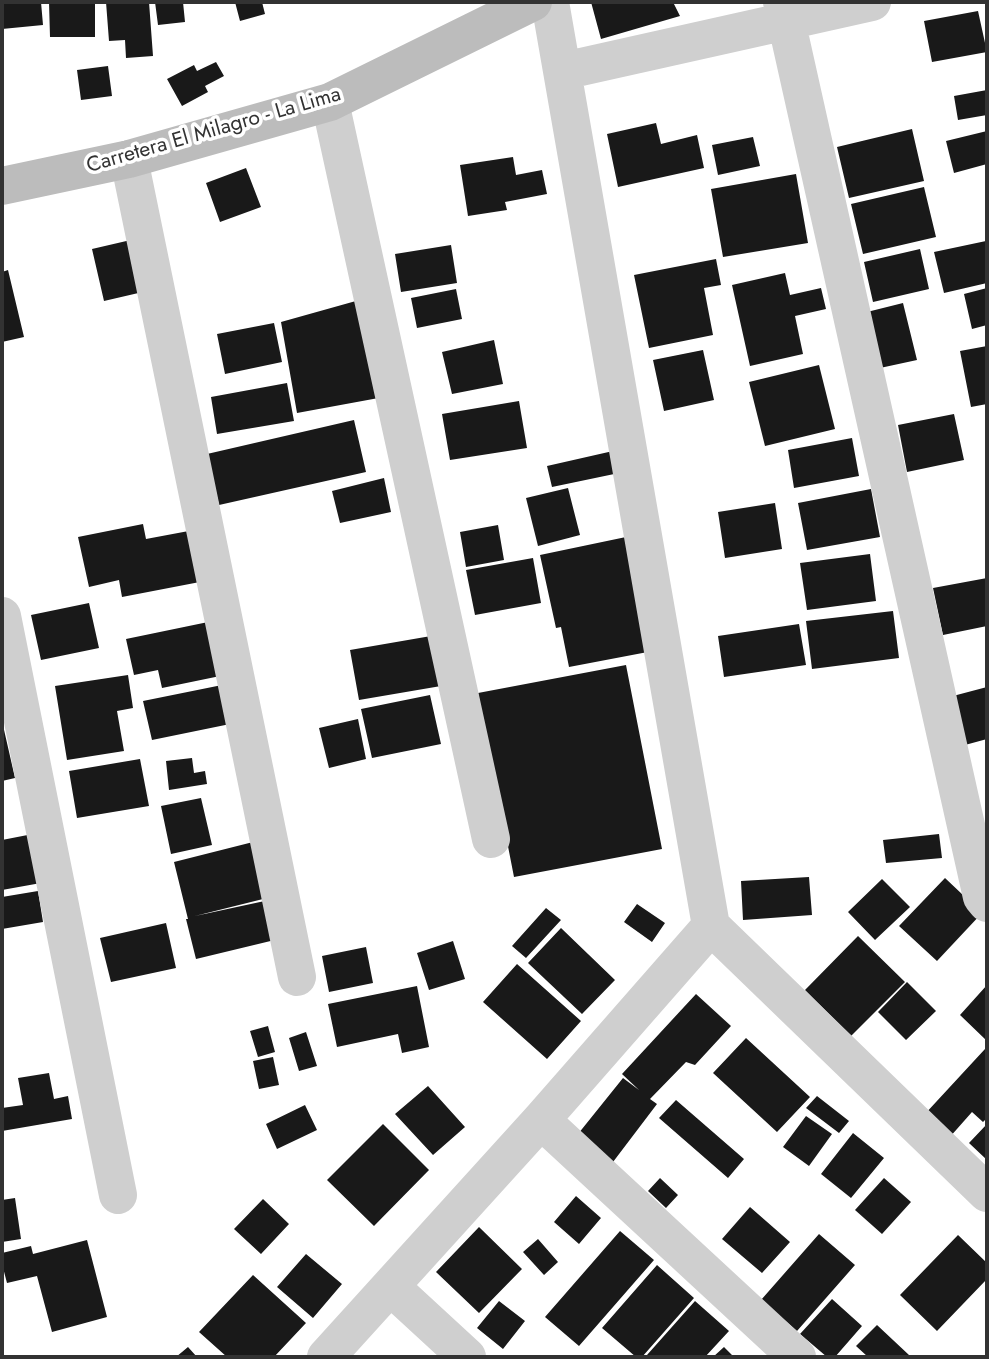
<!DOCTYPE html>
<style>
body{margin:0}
#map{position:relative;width:989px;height:1359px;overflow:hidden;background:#fff;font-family:Jost,sans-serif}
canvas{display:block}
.frame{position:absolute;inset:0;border:4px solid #323232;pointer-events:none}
</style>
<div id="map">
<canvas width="989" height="1359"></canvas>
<div class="frame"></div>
</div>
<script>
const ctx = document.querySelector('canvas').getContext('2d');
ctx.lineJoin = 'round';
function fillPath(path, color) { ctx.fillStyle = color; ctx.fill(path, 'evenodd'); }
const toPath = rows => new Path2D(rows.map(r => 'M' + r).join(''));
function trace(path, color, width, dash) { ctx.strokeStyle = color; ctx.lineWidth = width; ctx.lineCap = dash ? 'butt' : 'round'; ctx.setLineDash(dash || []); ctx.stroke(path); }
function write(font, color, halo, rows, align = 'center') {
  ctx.font = font + ' Jost,sans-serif'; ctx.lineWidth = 7; ctx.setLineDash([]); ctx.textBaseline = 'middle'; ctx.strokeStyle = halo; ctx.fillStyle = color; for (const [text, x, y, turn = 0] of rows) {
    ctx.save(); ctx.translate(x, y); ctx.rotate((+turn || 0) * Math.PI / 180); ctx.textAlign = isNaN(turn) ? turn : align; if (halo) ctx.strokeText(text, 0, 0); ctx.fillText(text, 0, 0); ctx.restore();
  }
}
fillPath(toPath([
 [2,2,41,2,43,25,2,29],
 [49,2,95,2,95,37,50,37],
 [106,2,149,2,153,56,126,58,125,40,109,41],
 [155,2,183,2,185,22,158,25],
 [235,2,262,2,265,14,240,21],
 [591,2,673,2,680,16,601,39],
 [978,11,987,52,932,62,924,21],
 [216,62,224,76,205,86,208,92,182,106,167,79,194,65,197,71],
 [108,66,112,96,81,100,77,70],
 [987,90,987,115,958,120,954,96],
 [656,123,661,144,697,135,704,168,618,187,607,134],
 [912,129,924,181,849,198,837,147],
 [987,131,987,164,954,173,946,141],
 [753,137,760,166,718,175,712,145],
 [513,157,516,175,542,170,547,194,505,202,507,210,468,216,460,165],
 [246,168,261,207,220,222,206,183],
 [796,174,808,243,723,257,711,189],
 [924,187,936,237,863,254,851,204],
 [135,239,147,291,104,301,92,249],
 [986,241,987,283,944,293,934,252],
 [451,245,457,283,401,292,395,254],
 [920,249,929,289,873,302,864,262],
 [716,259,721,285,704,288,713,335,649,348,634,275],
 [8,270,24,337,2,342,2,272],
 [785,273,790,295,821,288,826,309,795,316,803,354,750,366,732,285],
 [987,288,987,325,972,329,964,294],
 [456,289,462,319,417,328,411,298],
 [363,299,384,397,297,413,281,322],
 [903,303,917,360,880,368,867,312],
 [274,323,282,362,225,374,217,334],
 [494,340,503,384,452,394,442,352],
 [987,346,987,404,971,407,960,351],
 [703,350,714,400,664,411,653,360],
 [819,365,835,429,765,446,749,382],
 [287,383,294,421,217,434,211,397],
 [519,401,527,448,450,460,442,414],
 [954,414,964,460,907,472,898,425],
 [354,420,366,472,219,505,207,454],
 [852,438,859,476,794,488,788,450],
 [613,451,619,473,552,487,547,466],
 [384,478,391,512,340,523,332,491],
 [568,488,580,535,538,546,526,498],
 [871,489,880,537,807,550,798,503],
 [775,503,782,549,725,558,718,512],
 [143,524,146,539,194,530,205,581,122,597,119,580,89,587,78,537],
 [498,525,504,560,466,567,460,532],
 [626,537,653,651,569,667,561,627,556,628,540,555],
 [870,554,876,601,807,610,800,563],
 [533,558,541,603,475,615,466,570],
 [987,578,987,626,943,635,933,588],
 [89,603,99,648,41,660,31,615],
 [893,611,899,658,812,669,806,621],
 [213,621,225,675,162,688,158,670,134,675,126,639],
 [799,624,806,665,724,677,718,636],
 [431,636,441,686,359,700,350,650],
 [626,665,662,849,514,877,478,693],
 [128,675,133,708,117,711,124,751,67,760,55,686],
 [227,684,235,723,152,740,143,701],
 [987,687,987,739,965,745,953,696],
 [430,695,441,744,372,758,361,709],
 [358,719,366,759,329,768,319,728],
 [2,721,15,778,2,781],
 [192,758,194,773,205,771,207,784,169,790,166,761],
 [140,759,149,806,77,818,69,771],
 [201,798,212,845,171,854,161,806],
 [43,832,52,881,2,890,2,840],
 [939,834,942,858,886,863,883,840],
 [261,840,275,896,195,916,274,899,283,938,196,959,186,919,188,919,174,862],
 [809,877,812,915,743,920,741,881],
 [945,878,982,913,937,961,899,926],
 [882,879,910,907,875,940,848,912],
 [38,891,43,922,2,929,2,897],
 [637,904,665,923,652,942,624,922],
 [546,908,561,920,526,958,512,946],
 [166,923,176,968,111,982,100,938],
 [561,928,615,980,582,1014,528,963],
 [858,936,905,982,851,1036,805,990],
 [453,941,465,979,429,990,417,953],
 [366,947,373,983,329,992,322,956],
 [517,964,581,1021,547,1059,483,1002],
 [907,982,936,1011,906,1040,878,1012],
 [987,985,987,1041,960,1015],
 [417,986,429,1047,402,1053,398,1034,337,1047,328,1004],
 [696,994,731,1026,695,1065,686,1062,650,1099,657,1104,613,1162,578,1134,623,1078,639,1090,622,1074],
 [268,1026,275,1052,258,1057,250,1031],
 [306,1032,317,1066,299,1071,289,1038],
 [746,1038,810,1097,777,1132,713,1073],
 [985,1049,987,1051,987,1118,983,1122,972,1112,949,1138,924,1115],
 [273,1057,279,1085,259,1089,253,1061],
 [49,1073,54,1099,68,1096,72,1119,2,1131,2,1108,23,1105,18,1078],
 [428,1086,465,1127,433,1155,395,1114],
 [817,1096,849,1121,839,1133,806,1108],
 [676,1100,744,1159,728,1178,659,1118],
 [305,1105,317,1130,277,1149,266,1124],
 [806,1116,832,1134,809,1166,783,1147],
 [383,1124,429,1170,374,1226,327,1180],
 [987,1124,987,1160,969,1143],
 [853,1133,884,1158,851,1198,821,1174],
 [660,1178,678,1195,666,1208,648,1191],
 [884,1178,911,1202,882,1234,855,1210],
 [576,1196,601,1218,579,1244,554,1222],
 [15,1198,21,1239,2,1242,2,1200],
 [263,1199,289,1224,261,1254,234,1229],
 [750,1207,790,1242,762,1273,722,1239],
 [479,1227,522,1269,479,1313,436,1272],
 [620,1231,654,1260,579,1346,545,1317],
 [819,1234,855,1265,797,1331,761,1300],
 [958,1235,987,1263,987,1279,937,1331,900,1295],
 [538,1239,558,1262,544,1275,523,1252],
 [87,1240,107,1317,52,1332,37,1276,7,1283,2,1264,2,1253,31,1246,33,1254],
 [306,1254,342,1284,313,1318,277,1287],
 [657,1265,694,1298,642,1357,636,1357,602,1328],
 [253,1275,306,1323,274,1357,227,1357,199,1332],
 [832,1299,862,1326,835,1357,827,1357,800,1334],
 [499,1301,525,1321,503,1349,477,1328],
 [695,1301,729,1331,705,1357,649,1357,647,1355],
 [877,1325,909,1355,906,1357,868,1357,856,1346],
 [188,1347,197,1357,176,1357],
 [724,1347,734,1357,713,1357]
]), '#191919');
trace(toPath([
 [550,2,711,926,987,1193],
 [782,2,982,897,987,903],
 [563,71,872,2],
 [330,102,491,839],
 [129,159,297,977],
 [2,616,118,1195],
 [541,1120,797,1357],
 [391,1287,467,1357],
 [326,1357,541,1120,711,926]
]), '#cfcfcf', 38);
trace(toPath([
 [2,186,129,159,330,102,533,2]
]), '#bcbcbc', 38);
write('21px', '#323232', '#fff', [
 ["Carretera El Milagro - La Lima",214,131,-16]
]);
</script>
